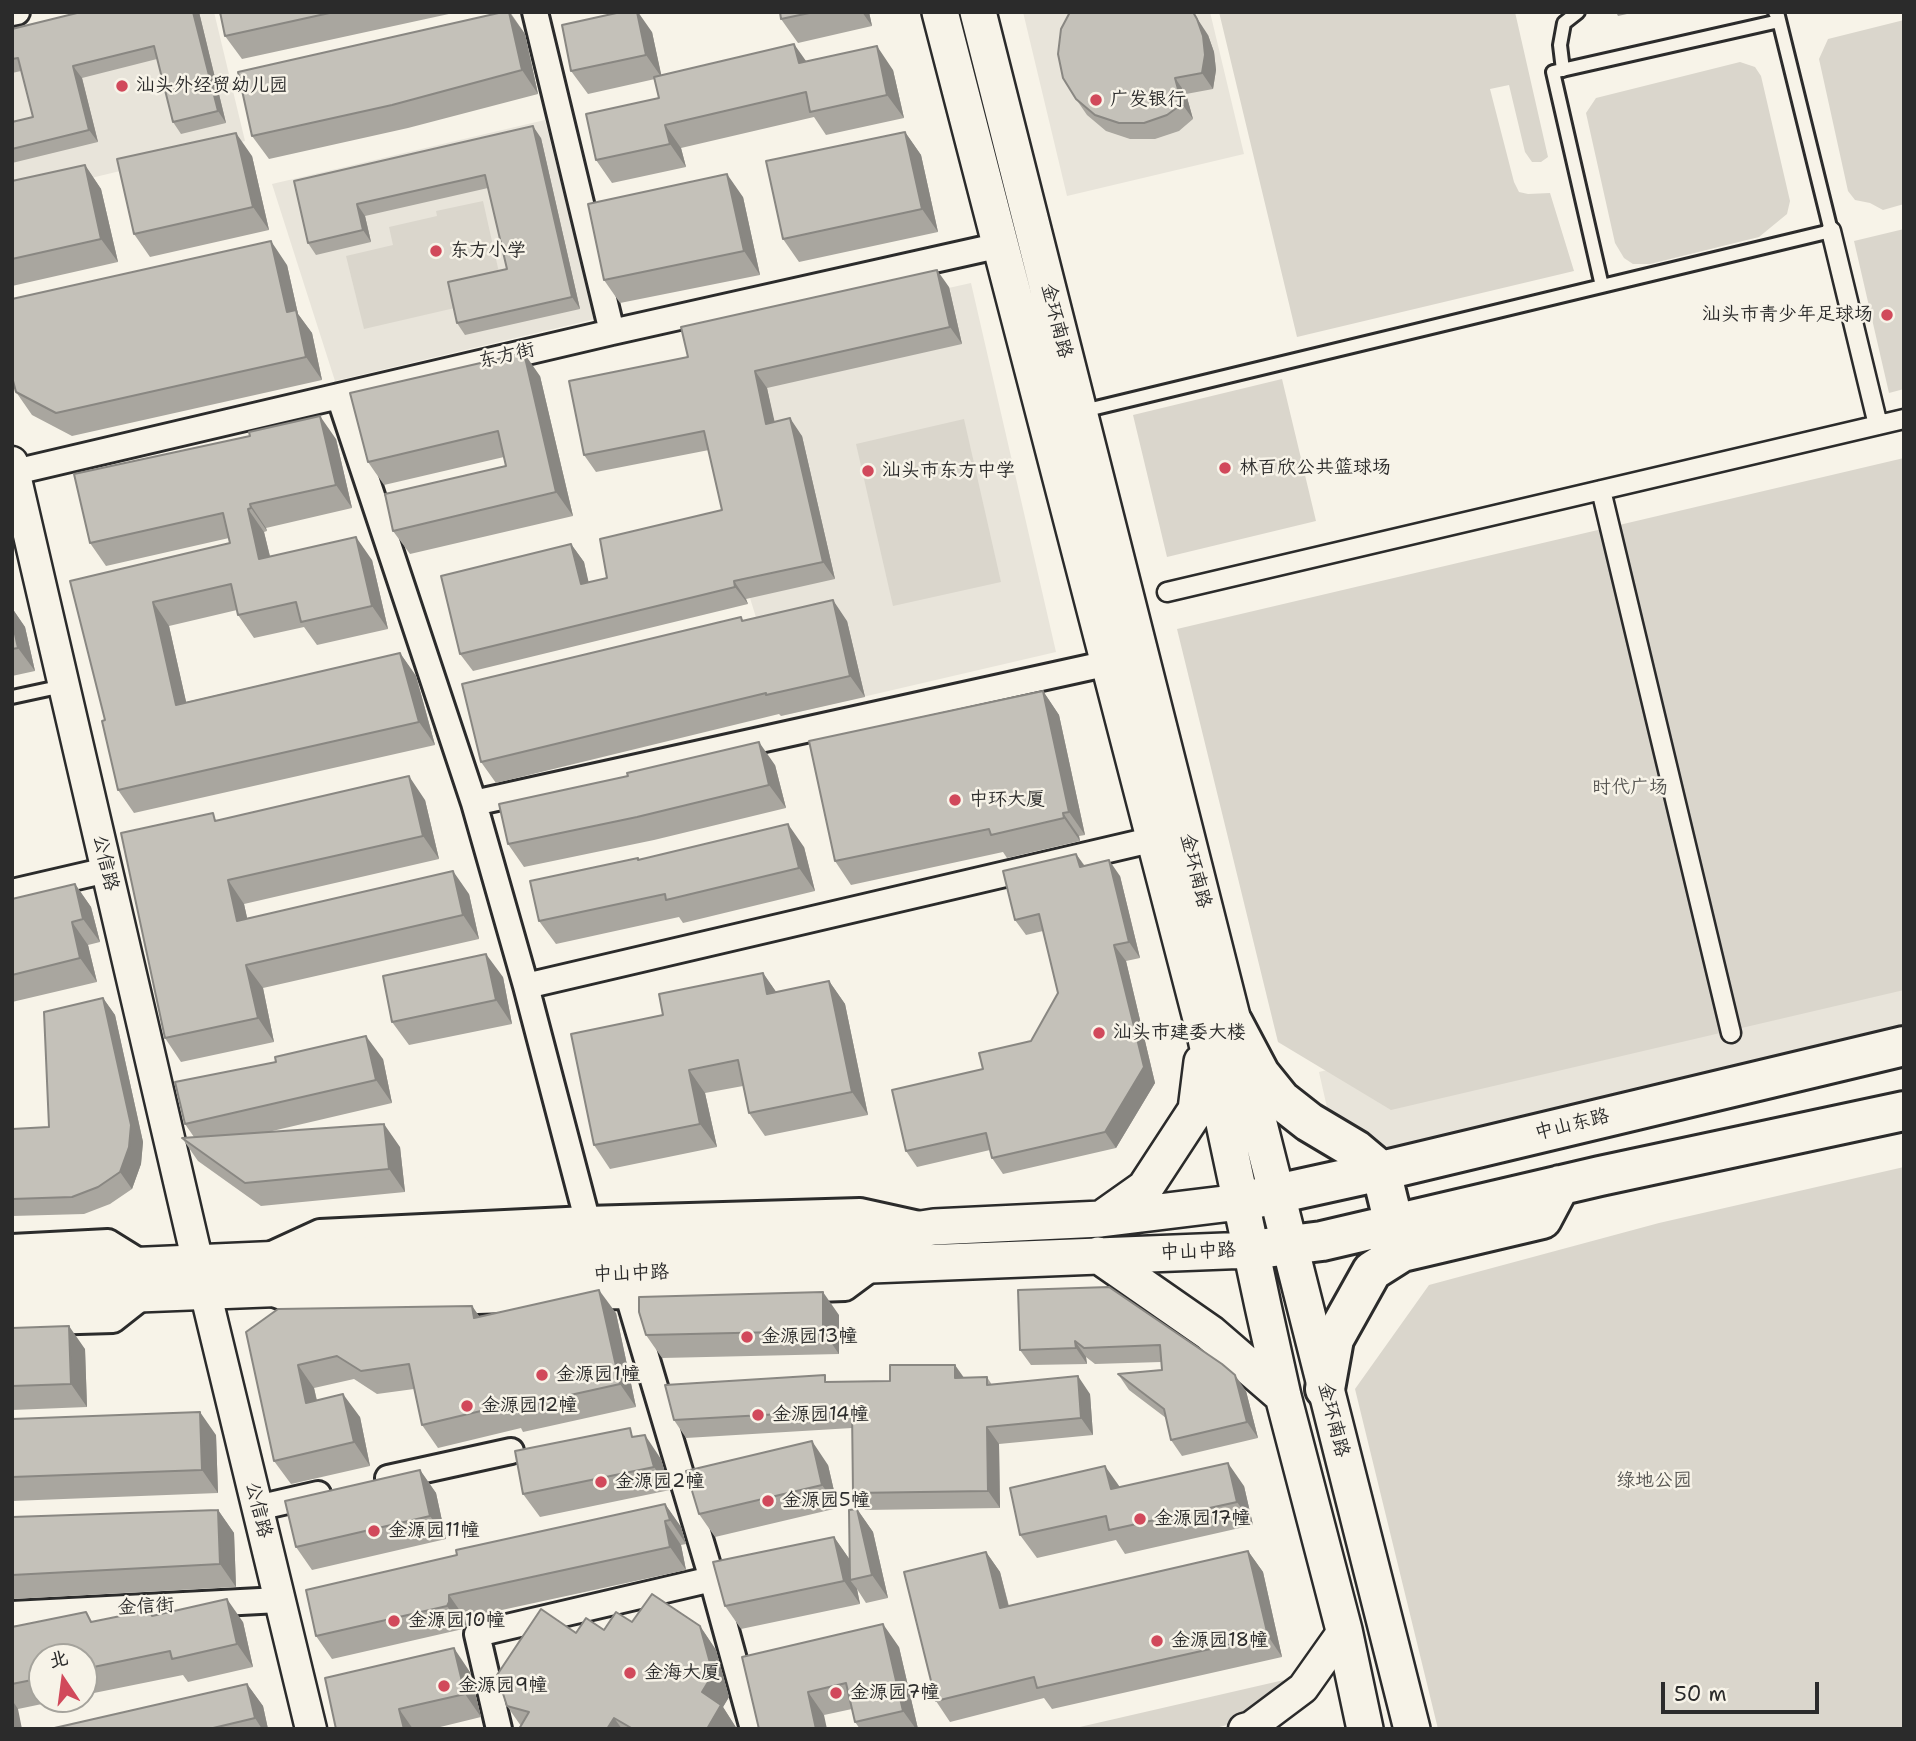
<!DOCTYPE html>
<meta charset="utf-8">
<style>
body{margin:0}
#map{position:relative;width:1916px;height:1741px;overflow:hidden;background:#f7f3e8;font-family:"Shantell Sans","LXGW WenKai TC",sans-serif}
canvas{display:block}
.frame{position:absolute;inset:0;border:14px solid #2b2b2b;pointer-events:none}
.north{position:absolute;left:28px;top:1643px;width:70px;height:70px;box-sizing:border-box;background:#f7f3e8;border:2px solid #a5a39c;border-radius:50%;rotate:347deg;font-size:19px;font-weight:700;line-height:28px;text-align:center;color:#2b2b2b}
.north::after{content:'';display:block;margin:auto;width:24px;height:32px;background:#d1495b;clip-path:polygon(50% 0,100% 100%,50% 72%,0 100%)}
.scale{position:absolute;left:1661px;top:1682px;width:158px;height:32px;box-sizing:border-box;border:4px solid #2b2b2b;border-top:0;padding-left:9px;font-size:21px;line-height:24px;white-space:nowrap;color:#2b2b2b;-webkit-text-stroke:5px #f7f3e8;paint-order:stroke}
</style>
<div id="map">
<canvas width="1916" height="1741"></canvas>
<div class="frame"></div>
<div class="north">北</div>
<div class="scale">50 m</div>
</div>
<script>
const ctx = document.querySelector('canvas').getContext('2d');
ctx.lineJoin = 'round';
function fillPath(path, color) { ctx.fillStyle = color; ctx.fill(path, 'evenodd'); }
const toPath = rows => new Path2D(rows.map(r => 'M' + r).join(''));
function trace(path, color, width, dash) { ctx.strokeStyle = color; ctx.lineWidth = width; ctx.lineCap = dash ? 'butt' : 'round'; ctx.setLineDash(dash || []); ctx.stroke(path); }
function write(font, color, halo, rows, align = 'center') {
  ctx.font = font + ' "Shantell Sans","LXGW WenKai TC",sans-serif'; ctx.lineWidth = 5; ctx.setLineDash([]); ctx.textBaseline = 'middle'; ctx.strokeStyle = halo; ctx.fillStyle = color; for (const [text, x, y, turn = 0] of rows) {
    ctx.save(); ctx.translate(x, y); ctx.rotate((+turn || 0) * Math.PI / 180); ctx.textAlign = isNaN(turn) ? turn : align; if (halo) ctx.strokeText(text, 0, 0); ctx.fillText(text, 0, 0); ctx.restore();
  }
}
fillPath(toPath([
 [92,12,214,12,245,141,12,197,12,32],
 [1023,12,1210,12,1244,154,1067,196],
 [545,120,595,319,335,381,272,184],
 [971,283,1056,652,781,716,763,640,750,598,693,345],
 [1904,930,1904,1068,1348,1201,1319,1072]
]), '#e8e4da');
fillPath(toPath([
 [1219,12,1515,12,1548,157,1541,162,1532,162,1525,152,1509,85,1490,89,1514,182,1519,192,1528,194,1550,193,1574,271,1297,337],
 [1904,20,1904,204,1883,210,1870,203,1855,200,1848,191,1819,59,1828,39],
 [1740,62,1755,67,1761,76,1790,201,1787,214,1759,237,1650,264,1633,264,1624,258,1615,243,1586,113,1596,98],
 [483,201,500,277,459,307,364,329,346,256,393,245,389,227,437,216,436,211],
 [1904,229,1904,389,1889,393,1854,241],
 [1282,379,1316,521,1167,557,1133,415],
 [964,419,1001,582,893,606,856,444],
 [1904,458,1904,990,1391,1110,1278,1042,1177,629],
 [1904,1167,1904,1729,1438,1729,1355,1389,1429,1285,1659,1223],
 [1284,1680,1262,1708,1244,1721,1211,1729,1071,1729]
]), '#dad6cc');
const service = toPath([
 [1563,70,1560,45,1564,23,1578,12],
 [1602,286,1831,231,1778,16],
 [1079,412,1602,286,1553,72,1779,21,1775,12],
 [12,697,63,686]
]);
const pedestrian = toPath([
 [1831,231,1878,425],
 [1601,490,1731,1033],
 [1167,592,1904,419]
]);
const minor = toPath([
 [535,12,612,332],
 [12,13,17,12],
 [339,396,474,803],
 [15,472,612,332,1001,245],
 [12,892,107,870],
 [526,986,1155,839],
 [587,1219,526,986,474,803,1109,663],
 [12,1247,108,1242,145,1265],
 [272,1254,320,1232,587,1219,860,1211,919,1224],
 [624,1282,712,1579],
 [274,1294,308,1307,845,1288,876,1265],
 [12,1323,113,1320,146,1294],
 [388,1478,511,1451],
 [257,1508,318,1494],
 [12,1614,279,1600],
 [499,1729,477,1634,712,1579,753,1729]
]);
const tertiary = toPath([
 [12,462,198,1263],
 [205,1291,311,1729],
 [1244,1729,1251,1727,1303,1688,1344,1630]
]);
const secondary = toPath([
 [940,12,1205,1034,1263,1306,1283,1396,1344,1630,1365,1729],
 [978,12,1412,1729],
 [1104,1217,1145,1188,1196,1110,1202,1062],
 [1098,1255,1210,1333,1283,1396],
 [12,1271,510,1249,869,1237,934,1227,1101,1219,1240,1202],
 [12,1299,1250,1250]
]);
const primary = toPath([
 [1233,1023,1260,1074,1281,1100,1309,1122,1356,1150,1381,1171,1394,1224],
 [1240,1202,1381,1171,1904,1046],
 [1250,1250,1322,1241,1600,1176,1904,1111],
 [1325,1389,1334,1339,1372,1271,1402,1252,1542,1219,1560,1185]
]);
trace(service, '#2b2b2b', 18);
trace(pedestrian, '#2b2b2b', 23);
trace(minor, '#2b2b2b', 30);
trace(tertiary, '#2b2b2b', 35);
trace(secondary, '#2b2b2b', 40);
trace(primary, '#2b2b2b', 44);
trace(service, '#f7f3e8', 12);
trace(pedestrian, '#f7f3e8', 18);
trace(minor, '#f7f3e8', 24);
trace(tertiary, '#f7f3e8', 30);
trace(secondary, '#f7f3e8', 35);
trace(primary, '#f7f3e8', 38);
fillPath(toPath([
 [81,12,199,12,226,123,181,134,173,122,157,59,82,78,98,142,12,163,12,122,33,117,21,71,12,73,12,29],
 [220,12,458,12,242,59,225,36],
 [503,12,510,12,525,34,538,94,408,128,269,159,252,136],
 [780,12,869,12,872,26,798,43,781,19],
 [1616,12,1636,12,1618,16],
 [652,32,661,75,807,62,893,70,904,118,826,135,814,117,681,148,686,167,612,183,596,160,659,98,655,79,588,94,571,71],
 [1208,35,1214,52,1216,70,1213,89,1186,94,1193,119,1179,131,1155,139,1130,139,1106,131,1087,115,1076,99],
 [905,132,921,155,938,232,799,262,783,239],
 [541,138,580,309,465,335,457,323,507,269,488,188,365,216,371,242,316,255,308,243,294,181],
 [252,156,269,230,150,257,134,234],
 [85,165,101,189,118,262,12,286,12,181],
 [743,197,760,275,620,303,604,280],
 [287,265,298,314,312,333,322,380,72,436,32,415,16,392],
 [949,287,962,344,767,388,774,422,802,436,835,579,746,599,748,604,473,671,460,654,571,544,584,562,588,582,607,578,722,510,709,450,596,472,584,455,688,357],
 [540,376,573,516,410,554,393,531,506,466,504,457,384,485,368,462],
 [336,439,352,508,266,528,267,531,264,532,270,556,372,560,388,629,317,645,304,627,254,638,238,615,237,610,169,626,186,702,400,653,416,676,435,745,134,813,118,790,105,720,70,581,230,543,229,538,106,566,90,543],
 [12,608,25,627,35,671,12,676],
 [744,621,847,621,865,697,781,716,779,714,496,783,481,762],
 [1043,691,1059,715,1085,835,1079,836,1080,841,1007,858,1003,852,851,885,835,861],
 [775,765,786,808,654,840,524,867,508,844],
 [425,800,439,859,244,904,247,918,469,894,479,939,263,988,274,1042,181,1062,165,1038,218,820],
 [804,847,815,891,683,923,679,917,556,944,539,921,639,860],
 [1076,854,1085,866,1120,876,1140,958,1126,961,1155,1083,1116,1148,1003,1174,992,1158,990,1150,917,1167,906,1151,983,1069,1031,1041,1058,993,1043,931,1026,935,1015,920],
 [75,884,91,907,100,942,88,945,97,982,12,1002,12,899],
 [763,973,776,992,829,981,845,1004,868,1115,765,1136,749,1113,743,1086,705,1093,717,1147,610,1169,594,1145,663,1015],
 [503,977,512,1024,409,1045,392,1022],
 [103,998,115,1015,143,1142,141,1164,132,1189,110,1204,84,1214,12,1216,12,1129,49,1127],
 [383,1059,392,1103,268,1132,400,1147,405,1192,261,1206,198,1161,182,1138,194,1137,185,1124],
 [1109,1287,1246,1391,1258,1438,1182,1456,1171,1440,1166,1418,1129,1390,1118,1374,1162,1370,1161,1362,1095,1364,1086,1357,1087,1364,1031,1365,1020,1350],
 [472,1306,479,1316,616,1313,636,1407,523,1432,521,1428,438,1448,422,1425,414,1389,377,1394,354,1379,314,1388,317,1400,360,1417,370,1466,291,1484,274,1461,246,1332],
 [839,1315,839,1354,662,1358,646,1335],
 [12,1328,85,1349,87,1407,12,1410],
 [987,1377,992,1385,1090,1394,1093,1435,999,1444,1000,1508,865,1510,853,1493,852,1428,686,1438,674,1420,829,1382,890,1381],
 [12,1419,216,1435,218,1493,12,1501],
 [636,1437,661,1459,670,1490,540,1517,523,1494],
 [828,1465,838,1508,715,1537,699,1514],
 [420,1470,436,1493,446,1539,312,1570,296,1547],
 [1244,1486,1253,1525,1125,1554,1116,1540,1037,1558,1020,1535,1120,1487],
 [665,1504,681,1527,686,1544,681,1545,686,1570,465,1618,466,1625,463,1629,332,1659,316,1636,457,1555],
 [857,1509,873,1532,888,1598,866,1603,857,1589,860,1604,741,1629,725,1606,834,1537,850,1560],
 [218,1510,234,1533,236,1587,12,1599,12,1517],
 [1248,1551,1263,1572,1282,1657,1052,1709,1044,1698,950,1722,936,1701,986,1552,1000,1572,1009,1606],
 [150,1610,155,1616,243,1622,253,1667,188,1682,183,1675,84,1695,84,1657,42,1657,42,1699,66,1699,18,1709,12,1729,12,1627,93,1622],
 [632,1622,700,1626,716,1650,729,1697,723,1707,737,1729,519,1729,521,1726,507,1706,576,1633,604,1630],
 [899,1647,918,1729,860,1729,855,1722,852,1709,824,1715,742,1657],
 [470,1672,481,1717,432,1729,336,1729],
 [247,1684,263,1706,268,1729,50,1729]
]), '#a9a69f');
fillPath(toPath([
 [193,12,199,12,226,123,218,111],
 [509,12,525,34,538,94,522,70],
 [637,12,638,12,652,32,662,78,646,55],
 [862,12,869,12,872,26],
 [1193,12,1208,35,1214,52,1216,70,1213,89,1202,73],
 [794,44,811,68,799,63],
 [877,46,893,70,904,118,887,95],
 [73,66,82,78,98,142,89,130],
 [1175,78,1186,94,1193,119,1182,104],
 [665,125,681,148,686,167,670,144],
 [533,126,541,138,580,309,572,297],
 [905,132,921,155,938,232,922,209],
 [236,133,252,156,269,230,253,207],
 [85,165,101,189,118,262,101,239],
 [727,174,743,197,760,275,744,251],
 [357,204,365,216,371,242,363,230],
 [271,241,287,265,298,314,312,333,322,380,306,357,287,312],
 [937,270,949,287,962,344,950,327],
 [524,353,540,376,573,516,556,492],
 [755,371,767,388,779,441,766,424],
 [320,416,336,439,352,508,336,485],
 [790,418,802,436,835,579,823,562],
 [250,504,266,528,267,531,251,508],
 [248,509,264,532,276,582,259,559],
 [356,537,372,560,388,629,372,606],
 [571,544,584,562,593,601,581,584],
 [734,581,746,599,748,604,735,587],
 [833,600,847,621,865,697,850,676],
 [153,602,169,626,192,728,176,705],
 [12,608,25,627,35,671,18,648,12,620],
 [400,653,416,676,435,745,419,722],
 [1043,691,1059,715,1085,835,1069,812],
 [759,742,775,765,786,808,769,785],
 [409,776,425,800,439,859,423,836],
 [1063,813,1079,836,1080,841,1064,818],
 [788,824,804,847,815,891,799,868],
 [1076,854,1087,870,1080,867],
 [1109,860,1120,876,1140,958,1129,942],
 [453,871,469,894,479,939,463,915],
 [228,880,244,904,253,944,237,921],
 [75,884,91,907,100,942,83,919],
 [72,922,88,945,97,982,80,958],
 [1114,945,1126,961,1155,1083,1116,1148,1105,1132],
 [486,954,503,977,512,1024,496,1000],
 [246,965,263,988,274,1042,258,1018],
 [763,973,779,996,767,994],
 [829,981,845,1004,868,1115,852,1092],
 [103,998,115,1015,143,1142,141,1164,132,1189,120,1172],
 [366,1036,383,1059,392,1103,376,1080],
 [689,1070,705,1093,717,1147,700,1124],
 [384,1124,400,1147,405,1192,389,1169],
 [599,1290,616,1313,636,1407,620,1384],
 [823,1292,839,1315,839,1354,823,1331],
 [472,1306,488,1329,474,1318],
 [69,1326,85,1349,87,1407,71,1384],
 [1075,1341,1086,1357,1087,1364,1076,1348],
 [298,1365,314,1388,322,1426,306,1403],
 [955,1365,967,1382,955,1378],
 [1235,1375,1246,1391,1258,1438,1247,1422],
 [1078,1376,1090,1394,1093,1435,1081,1418],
 [343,1394,360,1417,370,1466,354,1442],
 [200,1412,216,1435,218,1493,202,1470],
 [987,1427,999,1444,1000,1508,988,1491],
 [645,1435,661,1459,670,1490,654,1467],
 [812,1441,828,1465,838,1508,822,1485],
 [1228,1463,1244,1486,1253,1525,1237,1502],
 [1105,1466,1122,1490,1111,1489],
 [420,1470,436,1493,446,1539,430,1516],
 [665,1504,681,1527,686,1544,670,1520],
 [857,1509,873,1532,888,1598,872,1575],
 [218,1510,234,1533,236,1587,220,1564],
 [665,1521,681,1545,686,1570,670,1547],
 [834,1537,850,1560,850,1580,857,1589,860,1604,844,1581],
 [1248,1551,1263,1572,1282,1657,1268,1636],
 [986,1552,1000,1572,1014,1628,1000,1608],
 [449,1595,465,1618,466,1625,463,1629,447,1606],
 [227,1599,243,1622,253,1667,237,1644],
 [883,1624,899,1647,918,1729,916,1729,903,1711],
 [700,1626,716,1650,729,1697,723,1707,737,1729,707,1729,702,1692],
 [454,1648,470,1672,481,1717,465,1694],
 [247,1684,263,1706,268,1729,262,1729,255,1718],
 [808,1692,824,1715,827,1729,816,1729],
 [12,1700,18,1709,22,1729,12,1729],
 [399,1709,413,1729,404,1729],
 [614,1718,622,1729,607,1729]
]), '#898782');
const building = toPath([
 [81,12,193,12,218,111,173,122,154,46,73,66,89,130,12,149,12,122,33,117,18,58,12,59,12,29,81,12],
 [220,12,334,12,225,36,220,12],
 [503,12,509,12,522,70,392,105,252,136,238,72,503,12],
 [621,12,637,12,646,55,571,71,562,25,621,12],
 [780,12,814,12,781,19,780,12],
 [1070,12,1193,12,1197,19,1203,36,1205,55,1202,73,1175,78,1182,104,1167,115,1144,123,1119,123,1095,115,1076,99,1063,78,1058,54,1061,29,1070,12],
 [794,44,799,63,877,46,887,95,810,112,806,92,665,125,670,144,596,160,586,114,659,98,654,77,794,44],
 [533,126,572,297,457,323,448,282,507,269,485,175,357,204,363,230,308,243,294,181,533,126],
 [905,132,922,209,783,239,766,161,905,132],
 [236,133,253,207,134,234,117,159,236,133],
 [85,165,101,239,12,259,12,181,85,165],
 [727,174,744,251,604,280,588,204,727,174],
 [271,241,287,312,296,310,306,357,56,413,16,392,12,377,12,299,271,241],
 [937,270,950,327,755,371,766,424,790,418,823,562,734,581,735,587,460,654,441,576,571,544,581,584,607,578,600,539,722,510,704,431,584,455,569,381,688,357,681,327,937,270],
 [524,353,556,492,393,531,385,494,506,466,498,431,368,462,350,393,524,353],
 [320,416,336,485,250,504,251,508,248,509,259,559,356,537,372,606,301,622,296,602,238,615,231,584,153,602,176,705,400,653,419,722,118,790,102,721,105,720,70,581,230,543,223,513,90,543,74,474,250,436,249,432,320,416],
 [833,600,850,676,766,695,766,693,481,762,462,684,741,617,742,621,833,600],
 [12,620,18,648,12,649,12,620],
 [1043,691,1069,812,1063,813,1064,818,991,835,989,829,835,861,809,741,1043,691],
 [759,742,769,785,637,817,508,844,499,804,628,776,627,773,759,742],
 [409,776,423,836,228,880,237,921,453,871,463,915,246,965,258,1018,165,1038,121,833,213,813,215,821,409,776],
 [788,824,799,868,666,900,665,894,539,921,530,881,638,858,638,860,788,824],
 [1076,854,1080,867,1109,860,1129,942,1114,945,1144,1067,1105,1132,992,1158,986,1133,906,1151,892,1090,983,1069,979,1053,1031,1041,1058,993,1039,914,1015,920,1003,871,1076,854],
 [75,884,83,919,72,922,80,958,12,975,12,899,75,884],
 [486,954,496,1000,392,1022,383,976,486,954],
 [763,973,767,994,829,981,852,1092,749,1113,738,1060,689,1070,700,1124,594,1145,571,1034,663,1015,659,994,763,973],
 [103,998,131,1125,129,1147,120,1172,98,1187,72,1197,12,1199,12,1129,49,1127,44,1012,103,998],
 [366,1036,376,1080,185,1124,175,1082,276,1062,275,1057,366,1036],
 [384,1124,389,1169,245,1183,182,1138,384,1124],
 [1109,1287,1222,1364,1235,1375,1247,1422,1171,1440,1164,1409,1118,1374,1162,1370,1160,1345,1084,1348,1075,1341,1076,1348,1020,1350,1018,1290,1109,1287],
 [599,1290,620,1384,507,1409,506,1405,422,1425,409,1364,361,1371,337,1356,298,1365,306,1403,343,1394,354,1442,274,1461,246,1332,278,1309,472,1306,474,1318,599,1290],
 [823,1292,823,1331,646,1335,639,1312,639,1297,823,1292],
 [69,1326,71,1384,12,1386,12,1328,69,1326],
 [890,1365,955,1365,955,1378,987,1377,987,1385,1078,1376,1081,1418,987,1427,988,1491,853,1493,852,1410,674,1420,665,1385,825,1375,825,1382,890,1381,890,1365],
 [200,1412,202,1470,12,1477,12,1419,200,1412],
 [630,1428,632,1437,645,1435,654,1467,523,1494,515,1451,630,1428],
 [812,1441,822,1485,699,1514,686,1471,812,1441],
 [1228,1463,1237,1502,1109,1530,1106,1516,1020,1535,1010,1488,1105,1466,1111,1489,1228,1463],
 [420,1470,430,1516,296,1547,285,1501,420,1470],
 [665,1504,670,1520,665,1521,670,1547,449,1595,449,1602,447,1606,316,1636,306,1590,457,1555,456,1550,665,1504],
 [857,1509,872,1575,850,1580,849,1510,857,1509],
 [218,1510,220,1564,12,1575,12,1517,218,1510],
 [834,1537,844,1581,725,1606,713,1562,834,1537],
 [1248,1551,1268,1636,1037,1688,1034,1677,936,1701,904,1572,986,1552,1000,1608,1248,1551],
 [652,1594,700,1626,713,1674,702,1692,721,1705,707,1729,633,1729,614,1718,607,1729,519,1729,529,1712,507,1706,497,1675,541,1609,576,1633,586,1618,604,1630,616,1612,632,1622,652,1594],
 [227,1599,237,1644,172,1659,170,1651,84,1669,84,1657,42,1657,42,1678,12,1684,12,1627,86,1612,91,1622,150,1610,152,1616,227,1599],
 [883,1624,903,1711,855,1722,846,1683,808,1692,816,1729,759,1729,742,1657,883,1624],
 [454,1648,465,1694,399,1709,404,1729,336,1729,325,1678,454,1648],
 [247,1684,255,1718,209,1729,50,1729,247,1684]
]);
fillPath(building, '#c4c1b9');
trace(building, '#898782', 2);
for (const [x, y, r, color] of [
 [122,86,7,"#d1495b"],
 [1096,100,7,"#d1495b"],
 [436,251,7,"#d1495b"],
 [1887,315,7,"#d1495b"],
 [1225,468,7,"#d1495b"],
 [868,471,7,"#d1495b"],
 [955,800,7,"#d1495b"],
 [1099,1033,7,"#d1495b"],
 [747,1337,7,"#d1495b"],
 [542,1375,7,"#d1495b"],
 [467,1406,7,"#d1495b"],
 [758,1415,7,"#d1495b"],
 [601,1482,7,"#d1495b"],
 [768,1501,7,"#d1495b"],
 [1140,1519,7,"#d1495b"],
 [374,1531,7,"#d1495b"],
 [394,1621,7,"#d1495b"],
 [1157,1641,7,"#d1495b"],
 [630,1673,7,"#d1495b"],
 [444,1686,7,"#d1495b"],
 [836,1693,7,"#d1495b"]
]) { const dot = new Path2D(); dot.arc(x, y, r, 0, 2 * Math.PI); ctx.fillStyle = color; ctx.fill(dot); trace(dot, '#f7f3e8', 2.5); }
write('19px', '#2b2b2b', '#f7f3e8', [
 ["汕头外经贸幼儿园",136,86],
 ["广发银行",1110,100],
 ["东方小学",450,251],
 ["汕头市青少年足球场",1873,315,"right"],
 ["林百欣公共篮球场",1239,468],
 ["汕头市东方中学",882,471],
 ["中环大厦",969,800],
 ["汕头市建委大楼",1113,1033],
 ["金源园13幢",761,1337],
 ["金源园1幢",556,1375],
 ["金源园12幢",481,1406],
 ["金源园14幢",772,1415],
 ["金源园2幢",615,1482],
 ["金源园5幢",782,1501],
 ["金源园17幢",1154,1519],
 ["金源园11幢",388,1531],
 ["金源园10幢",408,1621],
 ["金源园18幢",1171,1641],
 ["金海大厦",644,1673],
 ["金源园9幢",458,1686],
 ["金源园7幢",850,1693]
], 'left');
write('19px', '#2b2b2b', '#f7f3e8', [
 ["金环南路",1056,321,76],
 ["东方街",507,356,-13],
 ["公信路",105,863,77],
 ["金环南路",1195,871,76],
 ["中山东路",1572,1125,-14],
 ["中山中路",1198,1252,-2],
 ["中山中路",631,1274,-2],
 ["金环南路",1333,1420,76],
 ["公信路",258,1510,76],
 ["金信街",146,1607,-3]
]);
write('19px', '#575653', '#f7f3e8', [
 ["时代广场",1630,788],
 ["绿地公园",1654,1481]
]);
</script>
